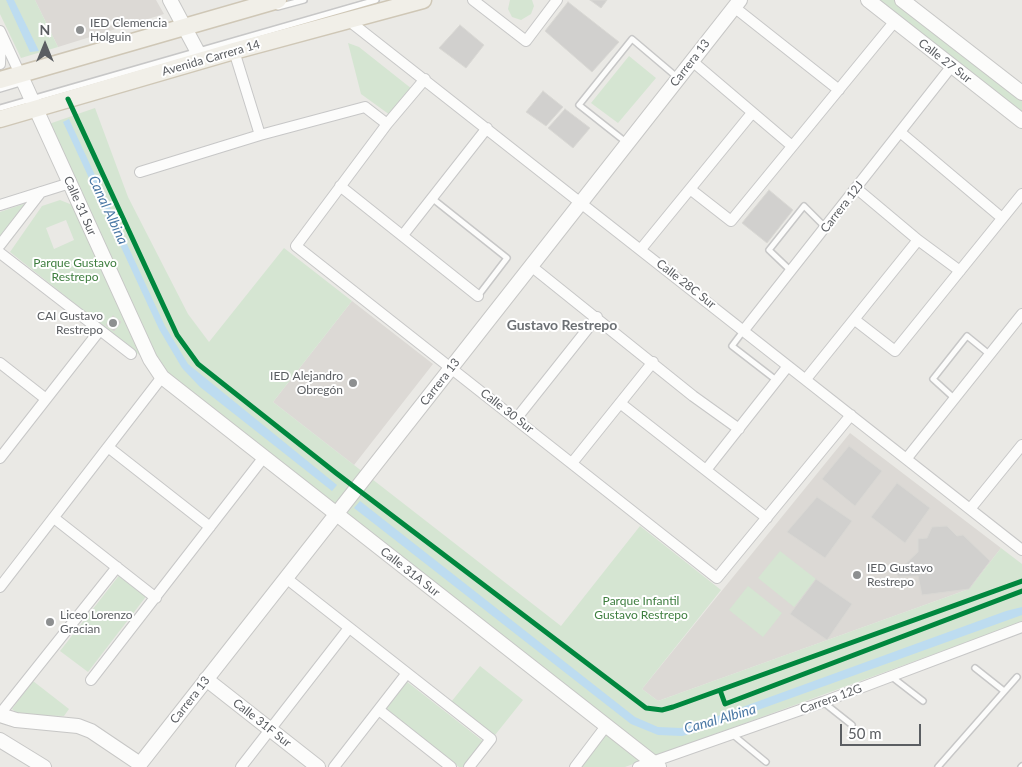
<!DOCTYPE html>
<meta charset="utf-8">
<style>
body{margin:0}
#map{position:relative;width:1022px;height:767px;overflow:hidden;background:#eae9e5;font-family:Lato,sans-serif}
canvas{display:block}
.north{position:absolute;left:20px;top:20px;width:50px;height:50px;-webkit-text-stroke:4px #fff;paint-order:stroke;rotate:0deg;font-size:14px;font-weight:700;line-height:20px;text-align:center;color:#5b5e62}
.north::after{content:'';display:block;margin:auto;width:18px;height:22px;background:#5b5e62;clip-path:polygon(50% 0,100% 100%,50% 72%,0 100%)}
.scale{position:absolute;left:840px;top:724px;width:81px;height:22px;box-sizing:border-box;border:2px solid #5b5e62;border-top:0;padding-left:6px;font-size:15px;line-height:18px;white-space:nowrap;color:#5b5e62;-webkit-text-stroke:4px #fff;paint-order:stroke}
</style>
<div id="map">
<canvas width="1022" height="767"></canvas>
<div class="north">N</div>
<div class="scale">50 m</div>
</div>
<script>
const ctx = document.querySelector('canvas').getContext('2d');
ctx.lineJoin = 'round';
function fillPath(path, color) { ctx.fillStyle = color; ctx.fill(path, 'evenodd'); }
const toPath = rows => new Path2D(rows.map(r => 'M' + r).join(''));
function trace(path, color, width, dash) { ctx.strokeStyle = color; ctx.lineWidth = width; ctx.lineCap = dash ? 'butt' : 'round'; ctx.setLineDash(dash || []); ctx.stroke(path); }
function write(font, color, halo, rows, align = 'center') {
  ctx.font = font + ' Lato,sans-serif'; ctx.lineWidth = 4; ctx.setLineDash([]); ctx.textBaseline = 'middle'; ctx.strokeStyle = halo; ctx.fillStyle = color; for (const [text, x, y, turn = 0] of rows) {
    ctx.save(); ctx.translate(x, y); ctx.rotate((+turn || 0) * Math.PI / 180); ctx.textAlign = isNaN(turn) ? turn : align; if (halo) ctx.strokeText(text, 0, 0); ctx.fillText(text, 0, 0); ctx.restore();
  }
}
fillPath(toPath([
 [35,0,156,0,164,14,58,47],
 [352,301,433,364,354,465,273,402],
 [850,433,1001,548,969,589,658,701,642,689]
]), '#dcd9d5');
fillPath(toPath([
 [0,0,35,0,58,47,21,58,0,14],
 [510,0,532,0,534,6,531,14,521,20,512,17,508,9],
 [878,0,895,0,1022,99,1022,113],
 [348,43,359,47,412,89,390,115,361,94],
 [629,56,656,78,618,123,591,103],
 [95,108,128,197,188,314,209,342,284,248,352,301,273,402,561,626,640,526,721,590,642,689,658,701,969,589,1001,548,1022,564,1022,622,625,767,580,767,612,726,161,368,49,124],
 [60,200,75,206,147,361,10,252,42,206],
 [66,220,74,240,54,249,46,228],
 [26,203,0,238,0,212],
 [780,551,816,579,794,607,758,578],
 [121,573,148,594,88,672,60,651],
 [748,586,782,613,763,637,729,610],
 [480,666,523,700,495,735,451,702],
 [33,681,69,709,64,716,19,715,12,709],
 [406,681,484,742,464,767,459,767,385,708]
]), '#d5e5d2');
fillPath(toPath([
 [6,0,14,0,39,51,30,52],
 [69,119,165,326,188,364,337,485,332,491,200,387,182,368,159,329,63,122],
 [360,501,635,717,658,727,681,728,693,725,1006,611,1022,607,1022,615,694,733,682,736,658,735,631,724,354,508]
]), '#bddcf0');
const building = toPath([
 [590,0,607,0,601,8,590,0],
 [568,2,619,42,592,72,545,31,568,2],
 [460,25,484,45,466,68,439,48,460,25],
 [543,91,563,107,546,126,526,112,543,91],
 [565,109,590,128,573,148,548,128,565,109],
 [769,190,793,210,767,243,742,223,769,190],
 [113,316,121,322,114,331,106,325,113,316],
 [849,446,882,471,855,506,822,479,849,446],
 [897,483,930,508,905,543,871,517,897,483],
 [817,497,852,521,825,558,787,532,817,497],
 [947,526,957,536,963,535,990,561,969,589,922,595,918,576,898,577,896,573,918,552,918,539,927,538,932,527,947,526],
 [816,579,852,604,827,640,790,614,816,579]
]);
fillPath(building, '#d1d0ce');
trace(building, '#d9d8d4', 1);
const lane = toPath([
 [278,7,304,0],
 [0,89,20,83],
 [0,108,376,0],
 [627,143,579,105,632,39,678,78],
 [433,199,507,258,478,296],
 [791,271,769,250,804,206,825,227],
 [744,330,732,346,776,380],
 [955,399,933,379,967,336,989,354],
 [975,668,1004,691],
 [892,677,923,701],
 [823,702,852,725],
 [732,734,766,762],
 [938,767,1017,677],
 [1021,767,1022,766]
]);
const street = toPath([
 [473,0,526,41,557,0],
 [734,7,839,90],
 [348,20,1022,550],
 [0,31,20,74],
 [234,51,260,135],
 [692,61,792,146],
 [0,64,1,39],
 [425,79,387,124,296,246,717,578,851,415],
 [900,132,1002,218],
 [140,172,260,135,365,107,387,124],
 [340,186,478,296],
 [856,188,918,240,960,271],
 [690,189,731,221,895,21],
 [0,205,70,183],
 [403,235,487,128],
 [0,245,41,192],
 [641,249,752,113],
 [0,253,131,354],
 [531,266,693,396,739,429],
 [855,320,895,351,1022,194],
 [744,330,951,67],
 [0,363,46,399],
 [806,379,918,240],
 [620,403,767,518],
 [516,419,597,317],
 [108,447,210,527],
 [0,458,100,330],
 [907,458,1022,314],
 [572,463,653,362],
 [706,470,788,366],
 [970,509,1022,445],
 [54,518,156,598],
 [286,578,491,739,469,767],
 [0,587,162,377],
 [91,680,264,457],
 [379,710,451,767],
 [0,714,117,567],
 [241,767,349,628],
 [334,767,407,673],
 [575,767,606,726],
 [638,767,823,702,1022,627]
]);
const secondary = toPath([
 [170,0,202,60],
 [868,0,1022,121],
 [902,0,1022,93],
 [20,74,150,359,162,377,659,767],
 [206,679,318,767],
 [0,715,16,720,78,726,91,731,140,764,740,0],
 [0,740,44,767]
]);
const primary = toPath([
 [0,80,278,0],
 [0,119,234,51,423,0]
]);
trace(lane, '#c7c7c7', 8);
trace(street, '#c7c7c7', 12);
trace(secondary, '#c7c7c6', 16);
trace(primary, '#cfc7b6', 19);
trace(lane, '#fcfcfb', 5);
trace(street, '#fcfcfb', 10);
trace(secondary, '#fcfcfb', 14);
trace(primary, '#f1efe8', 16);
trace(toPath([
 [68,99,177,335,198,364,336,473,646,708,662,710,673,707,1022,581],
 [720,690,725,704,1022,591]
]), '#00873e', 5);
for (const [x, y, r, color] of [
 [80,30,5,"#8d8f90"],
 [113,323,5,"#8d8f90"],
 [353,383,5,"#8d8f90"],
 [857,575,5,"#8d8f90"],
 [50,622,5,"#8d8f90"]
]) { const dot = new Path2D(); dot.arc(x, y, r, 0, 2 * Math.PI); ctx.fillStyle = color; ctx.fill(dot); trace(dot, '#fff', 2); }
write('12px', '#5b5e62', '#fff', [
 ["IED Clemencia",90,23],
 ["Holguin",90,37],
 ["CAI Gustavo",103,316,"right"],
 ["Restrepo",103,330,"right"],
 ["IED Alejandro",343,376,"right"],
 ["Obregón",343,390,"right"],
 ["IED Gustavo",867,568],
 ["Restrepo",867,582],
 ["Liceo Lorenzo",60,615],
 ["Gracian",60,629]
], 'left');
write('12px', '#5b5e62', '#fff', [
 ["Avenida Carrera 14",211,58,-16],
 ["Calle 27 Sur",945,61,38],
 ["Carrera 13",690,63,-52],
 ["Calle 31 Sur",80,206,66],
 ["Carrera 12J",842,207,-52],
 ["Calle 28C Sur",686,284,38],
 ["Carrera 13",440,382,-52],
 ["Calle 30 Sur",507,411,38],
 ["Calle 31A Sur",410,572,38],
 ["Carrera 12G",831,699,-20],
 ["Carrera 13",190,700,-52],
 ["Calle 31F Sur",262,723,38]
]);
write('12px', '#3e7e3f', '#fff', [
 ["Parque Gustavo",75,263],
 ["Restrepo",75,277],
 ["Parque Infantil",641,601],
 ["Gustavo Restrepo",641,615]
]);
write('italic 14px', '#4a78a5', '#fff', [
 ["Canal Albina",108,210,65],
 ["Canal Albina",720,719,-16]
]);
write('bold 14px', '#6c7074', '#fff', [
 ["Gustavo Restrepo",562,325]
]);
</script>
